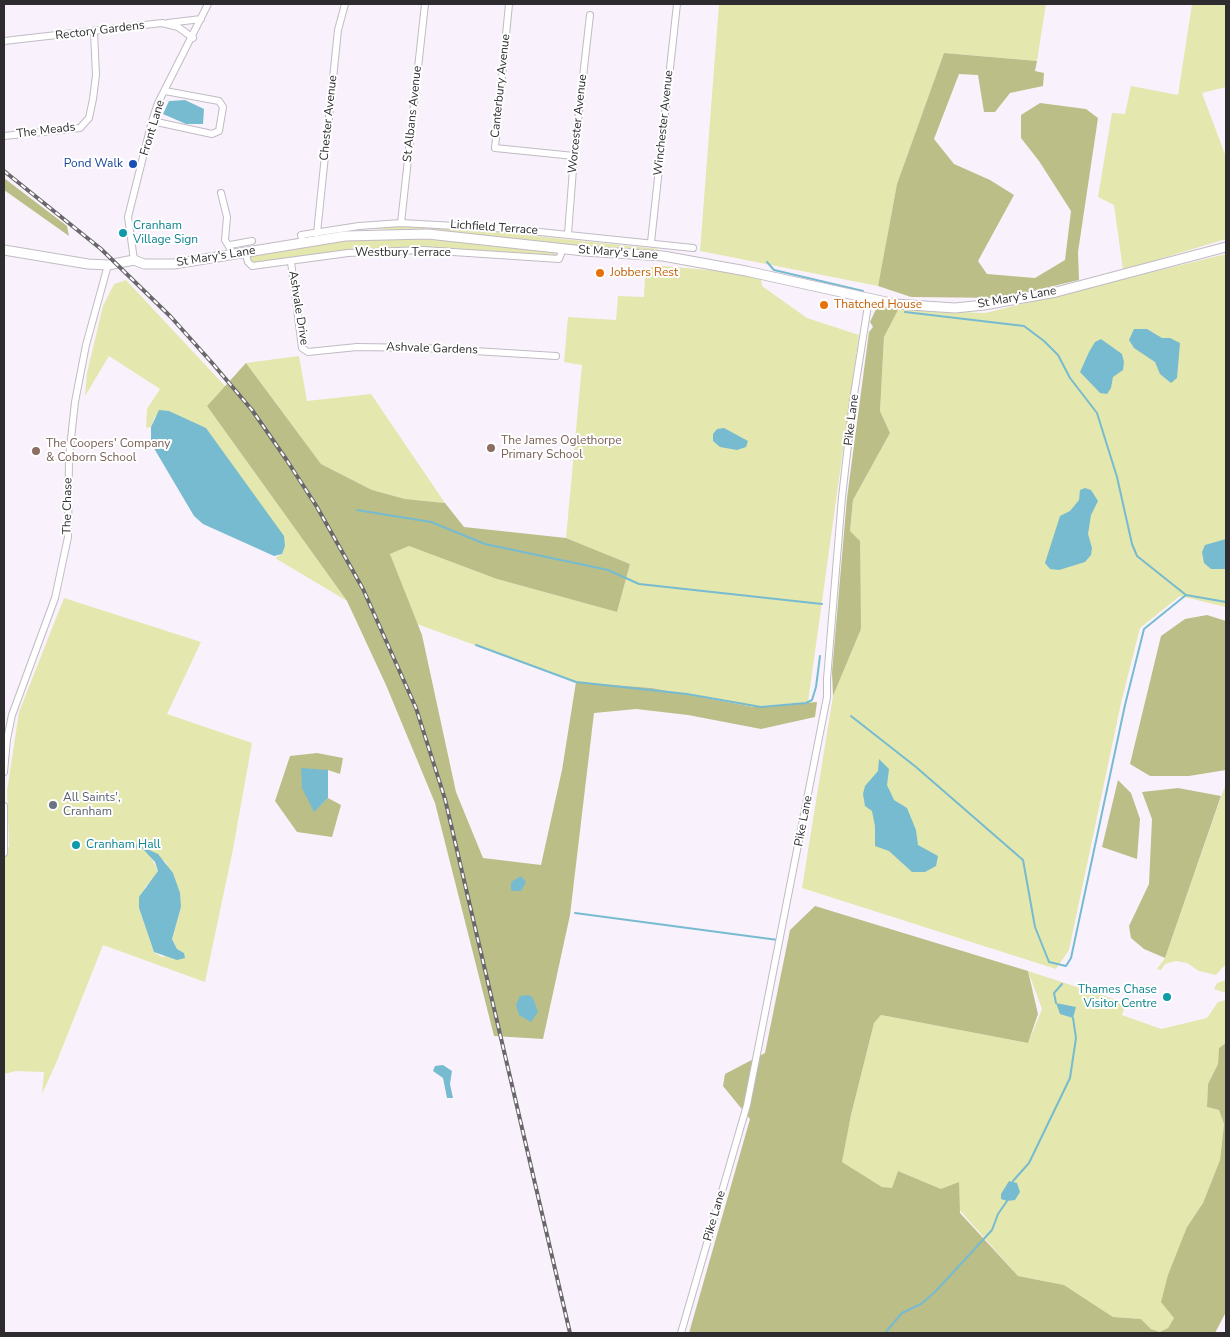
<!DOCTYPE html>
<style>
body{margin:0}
#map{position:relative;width:1230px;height:1337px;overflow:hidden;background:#f9f2fc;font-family:"Nunito Sans",sans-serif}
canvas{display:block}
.frame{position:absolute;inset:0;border:5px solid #2e2c2f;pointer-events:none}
</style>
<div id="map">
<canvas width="1230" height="1337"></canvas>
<div class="frame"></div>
</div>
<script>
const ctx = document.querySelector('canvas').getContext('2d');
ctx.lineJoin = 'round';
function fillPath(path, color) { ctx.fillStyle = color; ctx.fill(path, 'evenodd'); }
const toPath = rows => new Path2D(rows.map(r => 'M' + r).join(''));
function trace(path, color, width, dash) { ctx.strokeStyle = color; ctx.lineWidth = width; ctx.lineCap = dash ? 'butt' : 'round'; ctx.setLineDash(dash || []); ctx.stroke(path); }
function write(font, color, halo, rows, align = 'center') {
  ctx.font = font + ' "Nunito Sans",sans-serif'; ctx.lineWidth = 4; ctx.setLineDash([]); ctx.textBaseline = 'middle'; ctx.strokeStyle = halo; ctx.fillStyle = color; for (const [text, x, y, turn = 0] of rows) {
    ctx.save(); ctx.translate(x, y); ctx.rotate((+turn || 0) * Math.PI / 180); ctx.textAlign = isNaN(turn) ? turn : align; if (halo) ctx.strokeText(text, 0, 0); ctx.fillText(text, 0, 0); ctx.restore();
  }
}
fillPath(toPath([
 [719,4,1046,4,1037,61,944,53,897,184,878,286,700,251],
 [1192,4,1226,4,1226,87,1202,93,1226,157,1226,239,1123,270,1114,205,1098,197,1112,113,1125,114,1131,86,1178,95],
 [389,226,486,231,659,249,656,251,565,246,438,232,377,229,377,227],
 [430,237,556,253,555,257,421,248,256,264,251,262,250,257,253,253,336,240],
 [1226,254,1226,607,1180,596,1140,628,1121,703,1069,950,1056,969,802,888,833,696,861,629,850,531,853,500,890,433,880,411,884,337,898,310,985,313],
 [662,266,732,272,761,278,762,286,807,318,859,335,808,702,754,707,653,688,576,682,417,624,390,554,409,546,497,579,617,612,630,564,566,538,582,365,564,362,568,317,616,320,618,296,644,297,645,277,651,267],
 [126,280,225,386,207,406,347,601,275,558,282,554,155,416,151,427,146,428,147,409,160,389,109,356,85,396,87,373,103,306,114,284],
 [299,356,307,401,371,394,445,503,405,499,372,490,321,464,246,363],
 [64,598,201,642,167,714,252,743,233,849,205,982,103,945,57,1061,42,1094,44,1072,16,1071,4,1074,4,847,9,847,7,791,19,712],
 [134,843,166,862,181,907,172,939,177,949,184,953,162,957,154,952,139,908,145,887,154,878,158,871,149,853,143,849,137,849],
 [1226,783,1226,964,1216,975,1199,971,1187,963,1176,961,1165,964,1161,970,1157,969,1165,958],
 [1028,971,1126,1003,1122,1015,1161,1029,1207,1018,1218,1002,1226,1000,1226,1043,1219,1048,1218,1064,1208,1084,1207,1107,1219,1110,1224,1124,1220,1160,1203,1203,1187,1227,1174,1318,1168,1328,1161,1332,1151,1329,1141,1319,1113,1317,1064,1285,1018,1276,941,1189,898,1171,892,1189,882,1187,842,1162,851,1115,874,1023,881,1015,1028,1043,1042,1009],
 [1226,980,1226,993,1214,989,1217,983]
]), '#e4e7ae');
fillPath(toPath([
 [944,53,1037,61,1035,71,1044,73,1043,86,1010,93,995,112,984,112,978,75,959,74,934,139,954,164,990,180,1014,195,978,261,987,274,1035,278,1065,260,1071,211,1039,161,1021,138,1021,115,1040,103,1086,109,1098,118,1078,252,1079,280,1002,298,911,297,878,286,897,184],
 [4,178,67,226,69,236,4,190],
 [877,307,898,310,884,337,880,411,890,433,853,500,850,531,860,541,861,629,833,696,832,672,847,498,869,332,873,327,870,322],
 [246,363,321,464,372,490,405,499,445,503,464,527,566,538,630,564,617,612,497,579,409,546,390,554,422,635,456,792,483,858,541,865,562,770,576,682,652,688,754,707,817,702,815,717,761,729,688,715,636,709,594,713,570,915,543,1039,494,1036,435,803,386,685,347,601,207,406],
 [1207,615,1226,621,1226,770,1189,776,1150,776,1130,764,1161,636,1185,619],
 [317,753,343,758,340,774,328,770,314,811,328,798,341,805,332,837,297,832,275,801,290,756],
 [1118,780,1131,793,1140,819,1137,859,1102,847],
 [1178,788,1221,796,1165,958,1144,949,1131,938,1129,926,1149,884,1152,819,1142,792],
 [815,906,1028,971,1038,1014,1028,1043,881,1015,874,1023,851,1115,842,1162,882,1187,892,1188,898,1171,941,1189,959,1182,960,1213,1018,1276,1064,1285,1113,1317,1141,1319,1151,1329,1160,1332,1168,1328,1174,1318,1161,1302,1168,1275,1187,1227,1203,1203,1220,1160,1224,1124,1219,1110,1207,1107,1208,1084,1218,1064,1219,1048,1226,1043,1226,1312,1215,1333,689,1333,750,1119,723,1086,725,1074,765,1053,790,930]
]), '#bbbe86');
fillPath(toPath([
 [185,100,204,109,203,124,186,124,163,114,169,101],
 [1134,329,1147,329,1162,338,1170,338,1180,343,1177,378,1171,383,1160,374,1155,362,1134,348,1129,340],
 [1101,339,1122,354,1124,362,1123,370,1113,377,1111,388,1107,394,1100,393,1080,372,1089,352,1095,342],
 [159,410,169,411,206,428,284,536,285,546,282,554,274,556,203,524,194,516,155,450,151,440,151,427],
 [724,428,748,441,746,447,737,450,720,447,713,441,713,434,717,429],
 [1085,488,1091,490,1098,501,1091,515,1088,534,1092,548,1091,555,1085,562,1059,570,1050,569,1045,563,1060,516,1070,511,1079,500,1080,490],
 [1226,539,1226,569,1211,569,1204,563,1202,552,1205,545],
 [879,759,889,769,887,785,894,800,907,808,916,830,918,845,938,856,936,866,925,872,912,872,889,851,875,846,875,826,872,811,865,806,863,794,865,786,878,771],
 [301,768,328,770,328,798,314,812,302,788],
 [134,843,158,854,173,873,180,893,181,907,172,939,177,949,184,953,185,958,177,960,154,952,139,908,139,897,158,871,155,862,143,849,132,848],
 [521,876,526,882,521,891,511,891,511,882],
 [529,995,533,998,538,1012,531,1022,519,1015,516,1005,520,996],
 [1056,1003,1076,1007,1073,1018,1060,1014],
 [443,1065,452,1071,450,1084,453,1098,447,1098,443,1078,433,1071,435,1066],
 [1009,1181,1017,1183,1020,1192,1015,1200,1007,1201,1001,1199,1001,1194]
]), '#77bbd0');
trace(toPath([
 [767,262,774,270,863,291],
 [905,312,1024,326,1044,341,1058,355,1070,378,1097,413,1117,477,1132,544,1137,556,1186,595,1226,602],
 [357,510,431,522,485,544,608,570,639,584,822,604],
 [476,645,576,682,687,694,761,707,806,703,812,700,816,687,820,656],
 [851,716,916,767,1023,860,1035,927,1049,962,1066,966,1071,958,1125,705,1144,629,1186,595],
 [575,913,778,940],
 [1056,1003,1054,993,1062,984],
 [1013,1181,1029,1163,1070,1078,1076,1038,1073,1018],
 [885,1333,902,1313,921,1304,935,1292,992,1230,998,1214,1007,1201]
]), '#77bbd0', 2);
const street = toPath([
 [509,4,495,148,574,156],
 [168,23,201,19],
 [4,41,162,23,178,27,193,38],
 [152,121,212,134,219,131,223,107,219,101,165,91],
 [4,136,80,128,89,118,93,99,96,75,94,32],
 [221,193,227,217,225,240,234,255],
 [401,223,425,4],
 [317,233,338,30,345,4],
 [568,234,574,156,590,15],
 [303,242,301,235,359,226,401,223,511,229,693,248],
 [651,242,677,4],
 [230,245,252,241],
 [245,252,248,262,252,266,348,253,423,250,559,259,563,249],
 [134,260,128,217,152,121,158,103,208,4],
 [291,262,302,348,308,352,357,347,425,348,556,356],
 [4,772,7,739,12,715,55,598,68,537,69,457,75,402,86,345,108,265],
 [4,806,4,853],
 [681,1333,747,1105,827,697,827,679,842,497,853,401,869,299]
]);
const secondary = toPath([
 [4,250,88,264,108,265,134,260,144,264,174,264,345,236,428,234,584,251,663,256,746,271,895,304,955,308,984,305,1056,292,1226,247]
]);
trace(street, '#c1bbc4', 8);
trace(secondary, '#c1bbc4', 11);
trace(street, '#fff', 6);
trace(secondary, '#fff', 9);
const rail = toPath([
 [4,171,101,249,171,317,213,364,252,410,286,459,317,507,363,589,416,708,445,799,570,1333]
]);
trace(rail, '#6a676c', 4);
trace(rail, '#fff', 2, [5.5]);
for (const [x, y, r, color] of [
 [133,164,5,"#1a4fb4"],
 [123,233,5,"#0f9aa8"],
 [600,273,5,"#e8710a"],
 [824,305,5,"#e8710a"],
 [491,448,5,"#8d6e63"],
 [36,451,5,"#8d6e63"],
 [53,805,5,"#6b7280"],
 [76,845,5,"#0f9aa8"],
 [1167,997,5,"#0f9aa8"]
]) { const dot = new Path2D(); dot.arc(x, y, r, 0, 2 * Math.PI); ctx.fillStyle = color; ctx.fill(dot); trace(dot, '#fff', 2); }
write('12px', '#2e2c2f', '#fff', [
 ["Rectory Gardens",100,31,-7],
 ["Canterbury Avenue",501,86,-84],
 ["St Albans Avenue",413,114,-84],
 ["Chester Avenue",329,118,-84],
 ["Winchester Avenue",664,123,-84],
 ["Worcester Avenue",578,124,-84],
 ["Front Lane",153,128,-73],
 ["The Meads",46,131,-7],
 ["Lichfield Terrace",494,228,4],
 ["Westbury Terrace",403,253],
 ["St Mary's Lane",618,253,4],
 ["St Mary's Lane",216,257,-9],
 ["St Mary's Lane",1017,298,-10],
 ["Ashvale Drive",298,308,81],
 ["Ashvale Gardens",432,349,2],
 ["Pike Lane",852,420,-83],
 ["The Chase",68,506,-89],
 ["Pike Lane",804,821,-79],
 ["Pike Lane",715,1216,-74]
]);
write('12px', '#164399', '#fff', [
 ["Pond Walk",123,164]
], 'right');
write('12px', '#0d838f', '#fff', [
 ["Cranham",133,226],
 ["Village Sign",133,240],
 ["Cranham Hall",86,845],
 ["Thames Chase",1157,990,"right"],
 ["Visitor Centre",1157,1004,"right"]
], 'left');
write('12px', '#c56008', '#fff', [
 ["Jobbers Rest",610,273],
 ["Thatched House",834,305]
], 'left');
write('12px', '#785e54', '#fff', [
 ["The James Oglethorpe",501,441],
 ["Primary School",501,455],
 ["The Coopers' Company",46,444],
 ["& Coborn School",46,458]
], 'left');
write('12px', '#5b616d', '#fff', [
 ["All Saints',",63,798],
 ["Cranham",63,812]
], 'left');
</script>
